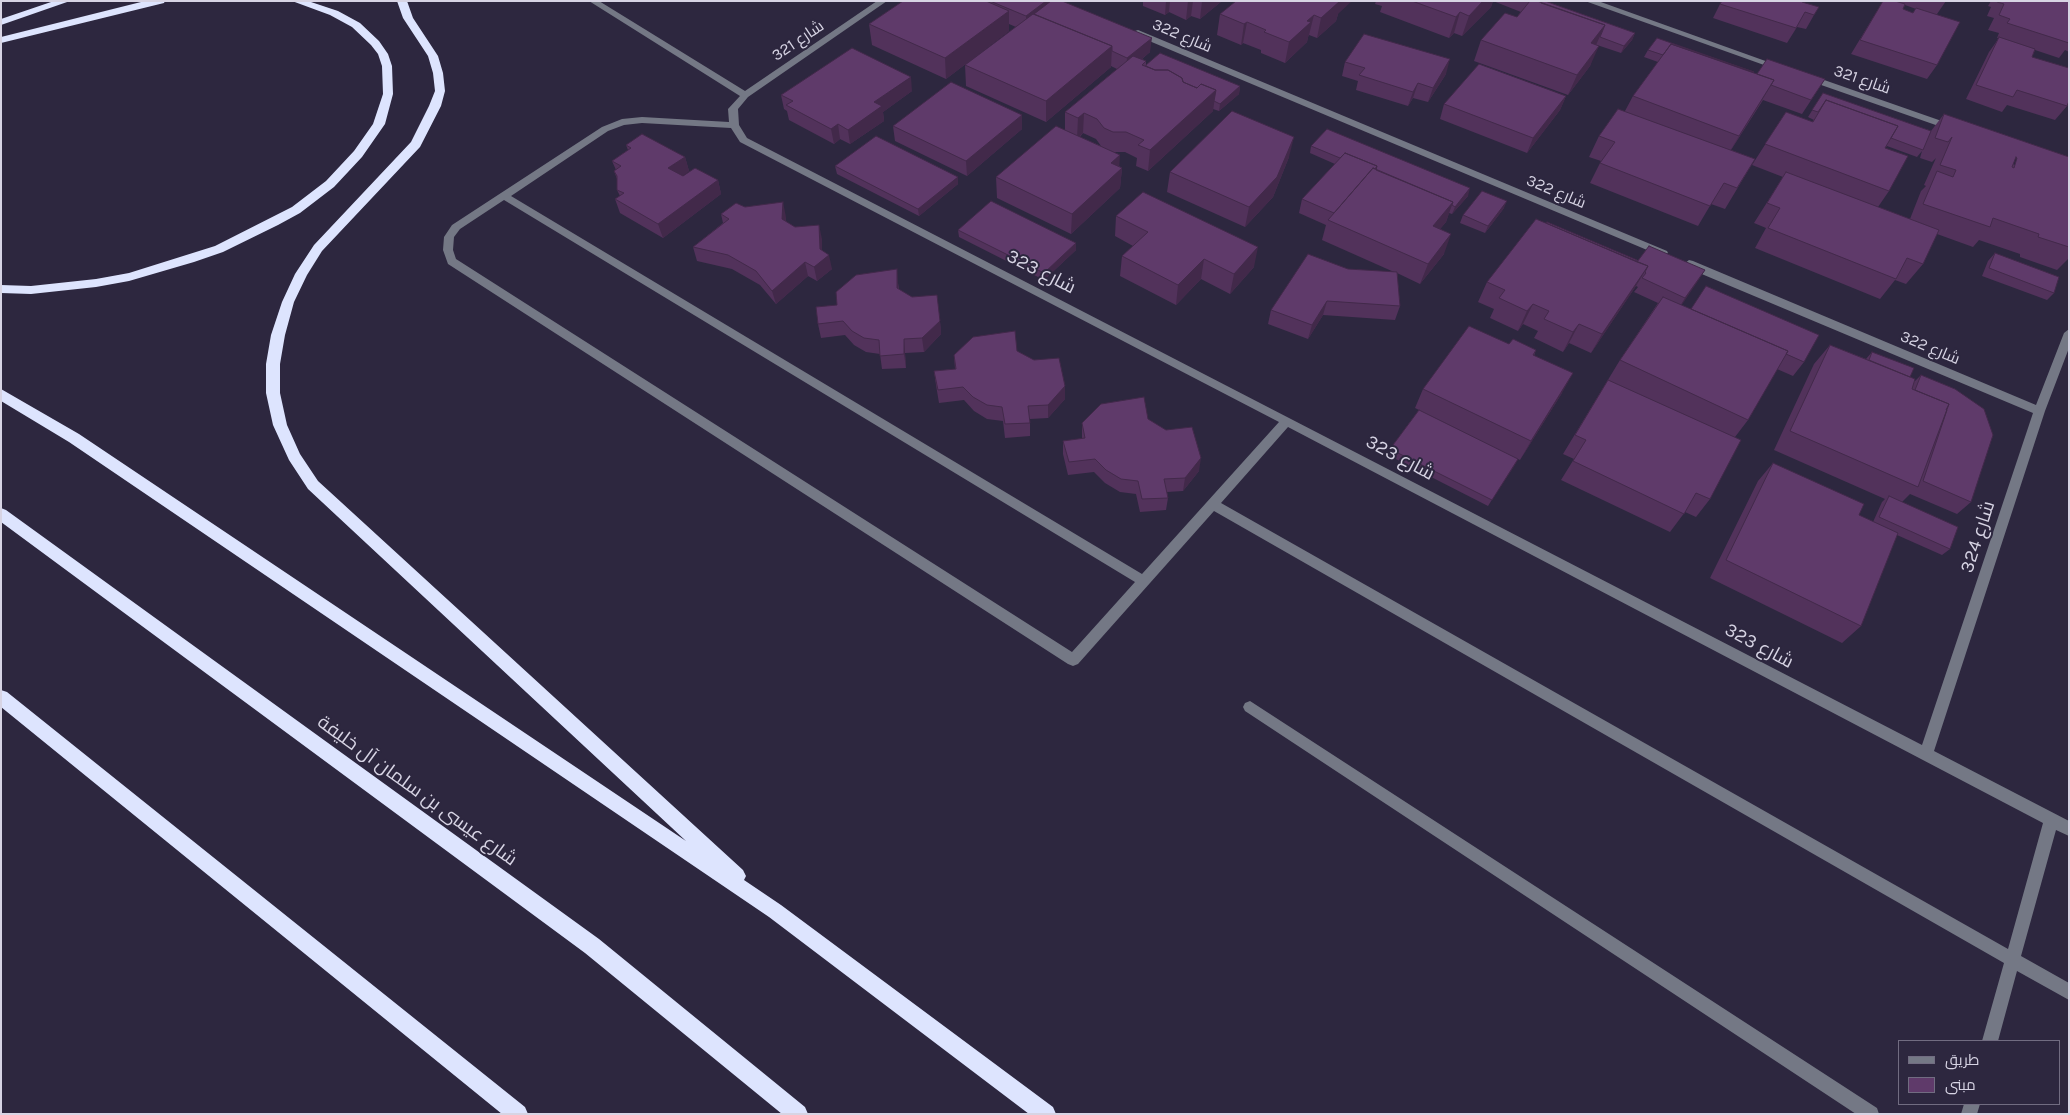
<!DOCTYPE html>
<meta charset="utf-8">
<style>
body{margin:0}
#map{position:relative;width:2070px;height:1115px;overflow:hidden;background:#2d273f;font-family:Karla,Cairo,sans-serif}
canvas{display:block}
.frame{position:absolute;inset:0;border:2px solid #d7d4e4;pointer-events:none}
.legend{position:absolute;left:1898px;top:1040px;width:162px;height:65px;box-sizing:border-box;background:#2d273f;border:1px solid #716c81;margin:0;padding:6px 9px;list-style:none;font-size:15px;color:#d7d4e4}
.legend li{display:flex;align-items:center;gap:10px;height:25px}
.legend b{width:25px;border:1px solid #716c81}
</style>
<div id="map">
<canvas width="2070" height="1115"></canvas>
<div class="frame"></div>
<ul class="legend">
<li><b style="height:6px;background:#747885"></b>طريق</li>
<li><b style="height:14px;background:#5f3a6a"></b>مبنى</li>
</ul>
</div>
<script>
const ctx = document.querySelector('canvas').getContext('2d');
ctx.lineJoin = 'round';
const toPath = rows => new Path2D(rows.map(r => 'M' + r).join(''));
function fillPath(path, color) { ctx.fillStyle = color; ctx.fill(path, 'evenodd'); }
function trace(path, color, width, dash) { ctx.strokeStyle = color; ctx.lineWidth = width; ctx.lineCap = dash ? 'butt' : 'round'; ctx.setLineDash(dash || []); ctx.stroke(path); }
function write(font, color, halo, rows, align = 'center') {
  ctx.font = font + ' Karla,Cairo,sans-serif'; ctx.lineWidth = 4; ctx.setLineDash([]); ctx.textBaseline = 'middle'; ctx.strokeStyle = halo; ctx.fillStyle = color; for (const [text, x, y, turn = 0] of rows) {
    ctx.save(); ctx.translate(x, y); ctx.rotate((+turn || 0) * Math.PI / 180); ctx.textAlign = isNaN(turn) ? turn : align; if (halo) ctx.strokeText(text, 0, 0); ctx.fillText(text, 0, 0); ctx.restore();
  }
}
fillPath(toPath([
 [589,1,599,1,745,91,877,1,887,1,748,97,738,109,739,125,747,138,1922,745,2033,413,1685,267,1684,264,1689,260,1693,261,2036,405,2064,333,2069,329,2069,348,2045,411,1934,751,2069,821,2069,836,2056,830,2021,956,2069,983,2069,1000,2017,971,1998,1041,1982,1041,2004,963,1214,511,1078,664,1073,666,1068,664,448,264,443,250,444,237,452,225,602,127,622,119,642,117,729,122,728,109,740,96,589,1],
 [642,123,731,128,740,142,1279,422,1142,574,511,196,608,131,624,125,642,123],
 [504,200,1135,582,1072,652,456,259,453,250,454,237,460,229,504,200],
 [1288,427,2043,823,2008,949,1221,503,1288,427],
 [1585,1,1598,1,1785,68,1784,70,1778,70,1585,1],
 [1138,30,1667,251,1668,253,1663,256,1659,255,1135,35,1135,31,1138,30],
 [1807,74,1956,126,1958,128,1956,130,1950,130,1804,79,1803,77,1807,74],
 [1250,701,1877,1108,1879,1114,1856,1114,1245,711,1243,707,1245,703,1250,701],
 [1964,1104,1980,1104,1977,1114,1961,1114,1964,1104]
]), '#747885');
fillPath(toPath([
 [54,1,70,1,1,25,1,19,54,1],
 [145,1,165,1,164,3,1,43,1,37,145,1],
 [292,1,308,1,338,11,360,23,379,41,388,54,392,66,393,94,385,124,362,157,334,187,300,213,278,225,223,252,194,262,129,281,96,287,31,294,1,293,1,285,31,286,96,279,129,273,215,246,292,207,326,181,354,151,373,124,383,94,382,66,378,54,371,45,352,27,330,15,292,1],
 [397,1,407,1,413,18,438,56,443,73,445,91,441,106,420,147,322,251,307,275,294,302,285,335,280,364,280,393,287,425,300,454,318,481,743,870,746,876,744,880,781,905,1053,1107,1056,1114,1029,1114,769,917,69,442,1,401,1,389,79,434,686,841,308,489,289,460,273,425,266,393,266,364,271,335,282,302,295,274,314,245,411,142,429,106,435,91,433,73,428,56,403,18,397,1],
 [1,508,6,510,599,939,805,1107,808,1114,782,1114,585,953,1,522,1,508],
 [1,690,7,692,525,1107,528,1114,502,1114,1,707,1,690]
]), '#dde4fe');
fillPath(toPath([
 [903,1,1062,1,1150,52,1142,59,1146,61,1146,65,1240,86,1239,94,1219,111,1213,109,1213,111,1148,171,1136,166,1137,158,1125,152,1115,152,1119,166,1122,168,1120,188,1071,234,997,198,996,177,1065,130,1065,112,1117,69,1111,66,1111,67,1046,122,966,86,965,65,1016,27,1009,24,1009,31,946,79,872,45,869,24],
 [1083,133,1096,139,1101,146,1080,137],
 [1142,1,1222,1,1200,19,1191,16,1186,20,1169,12,1165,15,1143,6,1143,2],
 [1376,1,1493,1,1491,7,1462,36,1454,33,1449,38,1380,12,1382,6,1375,4],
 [1493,1,1545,1,1635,33,1632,40,1621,53,1597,45,1590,66,1568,95,1474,61,1481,40,1517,17,1521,12],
 [1718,1,1804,1,1803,2,1814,15,1806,29,1797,27,1787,43,1713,18,1721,2],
 [1883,1,1946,1,1937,14,1937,65,1927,79,1851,54],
 [1905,5,1916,9,1913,13,1903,9],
 [1991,1,2069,1,2069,52,2065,50,2059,58,2035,50,2032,57,2067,106,2055,120,2007,105,2002,112,1966,99,1989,52,1999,38,1997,38,1999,33,1988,30,1994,18,1987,16,1991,7,1988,6],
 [1220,14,1338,14,1336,21,1317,38,1309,35,1308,37,1307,42,1285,63,1261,53,1261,50,1243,43,1241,45,1217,35],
 [1648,50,1757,74,1825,79,1802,114,1763,100,1731,150,1755,159,1725,209,1711,204,1698,226,1590,183,1601,161,1589,157,1599,136,1625,111,1633,96,1658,62,1644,57],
 [1345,62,1446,74,1428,102,1413,98,1408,106,1356,90,1358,81,1342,76],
 [912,91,883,112,884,121,850,144,840,139,834,144,789,120,787,111,784,109,781,95],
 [1823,93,1931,131,1944,114,2069,157,2069,258,2057,270,2020,257,2020,254,1979,240,1973,247,1937,234,1923,264,1906,284,1895,280,1880,299,1755,248,1766,228,1754,223,1783,177,1752,165,1786,112,1812,122,1814,120,1808,117],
 [1887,146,1917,157,1922,151,1920,158,1932,162,1936,158,1924,185,1926,186,1921,191,1910,219,1878,207,1889,191,1885,148],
 [2016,157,2017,158,2015,165,2013,164],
 [1566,96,1560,110,1527,153,1440,119,1444,104],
 [1022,115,1022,129,967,176,895,141,893,126],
 [626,145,685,157,689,171,682,176,718,180,721,194,663,238,620,213,615,199,620,196,617,190,617,179,614,171,616,170,612,161,628,150],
 [1311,146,1468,196,1452,214,1449,213,1446,222,1440,229,1444,254,1420,284,1397,273,1400,306,1395,320,1323,315,1308,339,1268,324,1271,310,1348,269,1394,272,1322,240,1326,225,1299,213,1302,199,1335,164,1310,153],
 [1289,157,1273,197,1245,227,1167,192,1170,172],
 [835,166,958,184,919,216,837,174],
 [745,207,786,217,786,222,795,227,822,239,822,251,832,269,817,281,808,276,776,304,760,285,732,269,697,261,693,247,723,223,721,214],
 [1504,208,1485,233,1460,223,1463,215],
 [1116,216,1254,267,1230,294,1201,279,1176,305,1120,276,1122,256,1133,246,1115,236],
 [958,230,1076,243,1076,250,1044,280,959,237],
 [1995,253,2054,293,2047,300,1982,276,1988,261],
 [1637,260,1705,270,1681,305,1804,362,1793,376,1777,369,1748,420,1735,437,1710,499,1696,517,1685,512,1670,532,1561,480,1574,459,1563,454,1620,360,1658,303,1634,292,1638,287,1636,286,1591,353,1569,343,1563,352,1534,338,1538,331,1523,324,1518,331,1490,318,1494,309,1478,302,1487,282],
 [898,283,899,289,940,321,941,334,924,352,905,353,906,368,882,369,880,354,866,352,854,345,845,335,821,338,818,324,837,305],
 [1509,344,1536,350,1534,356,1562,393,1520,460,1518,459,1488,506,1388,455,1390,449,1419,410,1415,408,1423,389],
 [1830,345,1866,359,1872,352,1915,381,1921,375,1955,389,1971,502,1957,514,1910,494,1902,502,1950,549,1942,555,1897,535,1861,626,1842,643,1710,578,1758,481,1773,463,1859,515,1873,522,1882,502,1885,499,1774,450,1814,364],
 [1017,351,1065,386,1065,399,1048,418,1030,419,1030,436,1005,438,1003,421,987,419,974,411,964,400,939,403,936,385,934,371,955,369,954,355],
 [1148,419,1199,471,1183,491,1167,492,1168,498,1166,510,1140,512,1136,494,1120,492,1105,483,1094,472,1068,475,1063,454,1063,441,1082,439,1082,423]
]), '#52325b');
fillPath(toPath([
 [1046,1,1051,1,1026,30,1026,16],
 [1166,1,1170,1,1169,12,1165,15],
 [1188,1,1193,1,1191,16,1186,20],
 [1202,1,1222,1,1200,19],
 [1340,1,1352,1,1338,14,1336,21,1317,38,1321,18],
 [1483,1,1493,1,1491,7,1462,36,1469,16],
 [1009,11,1009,31,946,79,945,58],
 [1460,12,1454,33,1449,38,1456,17],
 [1314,15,1309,35,1308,37,1307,42,1285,63,1289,42,1307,21],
 [1247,22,1243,43,1241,45,1244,24],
 [1605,25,1596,45,1591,43],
 [1635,33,1632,40,1621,53,1624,46],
 [1152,38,1150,52,1126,72,1127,58],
 [1112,46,1111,67,1046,122,1046,101],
 [1599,46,1590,66,1568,95,1577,75],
 [1450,59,1446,74,1428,102,1433,88],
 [911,77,912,91,883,112,884,121,850,144,848,130,874,102],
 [1774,80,1762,100,1727,156,1739,136],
 [1418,83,1413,98,1408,106,1413,92],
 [1240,86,1239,94,1219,111,1220,104],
 [1216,90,1213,111,1148,171,1150,150],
 [1566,96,1560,110,1527,153,1533,138],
 [1084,113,1083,133,1077,139,1078,118],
 [1022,115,1022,129,967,176,966,161],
 [838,124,840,139,834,144,831,129],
 [1294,137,1289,157,1273,197,1245,227,1249,207],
 [1120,155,1119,171,1122,168,1120,188,1071,234,1072,214,1111,163],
 [685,157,689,171,673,183,668,168],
 [958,177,958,184,919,216,918,209],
 [718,180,721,194,663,238,658,224],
 [1470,188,1468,196,1452,214,1455,207],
 [1507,201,1504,208,1485,233,1488,226],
 [783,202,786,217,785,233,782,219],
 [1453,202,1446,222,1426,246,1433,226],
 [819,225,822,239,822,260,829,255,832,269,817,281,814,267,820,249],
 [1451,234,1444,254,1420,284,1428,264],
 [1076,243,1076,250,1044,280,1044,273],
 [1258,247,1254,267,1230,294,1234,274],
 [1204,259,1201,279,1176,305,1178,285],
 [805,262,808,276,776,304,772,291],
 [1648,266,1636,286,1591,353,1602,334],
 [897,269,898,283,899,302,897,288],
 [1705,270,1696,284,1677,312,1685,298],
 [1327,301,1323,315,1308,339,1312,325],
 [1533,304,1523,324,1518,331,1527,311],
 [940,321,941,334,924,352,922,338],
 [1579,324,1569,343,1563,352,1573,332],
 [904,339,905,353,906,368,904,354],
 [1573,373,1562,393,1520,460,1531,441],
 [1065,386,1065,399,1048,418,1048,405],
 [1201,458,1199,471,1183,491,1185,478],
 [1518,459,1515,465,1488,506,1492,500]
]), '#42294a');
const building = toPath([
 [903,1,986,1,1009,11,945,58,869,24,903,1],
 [990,1,1046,1,1026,16,990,1],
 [1051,1,1062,1,1152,38,1127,58,1112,51,1112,46,1034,14,1051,1],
 [1236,1,1340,1,1321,18,1314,15,1307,21,1311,22,1289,42,1264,32,1266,30,1247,22,1244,24,1220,14,1236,1],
 [1412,1,1483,1,1469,16,1460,12,1456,17,1412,1],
 [1530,1,1537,1,1605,25,1591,43,1599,46,1577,75,1481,40,1505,13,1517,17,1530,1],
 [1542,1,1545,1,1635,33,1624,46,1600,37,1605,25,1541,3,1542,1],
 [1722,1,1803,1,1802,2,1819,7,1814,15,1805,12,1796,28,1720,4,1722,1],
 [1883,1,1895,1,1905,4,1903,9,1913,13,1916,8,1960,22,1937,65,1860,40,1883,1],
 [1998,1,2069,1,2069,43,2007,23,2010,19,1999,15,2004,4,1997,2,1998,1],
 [1033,14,1112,46,1046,101,965,65,1033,14],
 [1364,34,1450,59,1433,88,1418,83,1413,92,1359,75,1365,68,1345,62,1364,34],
 [1999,37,2035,49,2032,57,2069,68,2069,101,2067,106,2017,90,2013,97,1976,85,1999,37],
 [1657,38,1754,72,1671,44,1663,55,1648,50,1657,38],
 [1671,44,1774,80,1739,136,1633,96,1671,44],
 [852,48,911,77,874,102,882,106,848,130,838,124,831,129,786,105,793,101,781,95,852,48],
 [1160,53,1240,86,1220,104,1214,101,1216,90,1201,84,1197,88,1183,82,1182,78,1168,70,1155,70,1146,66,1146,65,1160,53],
 [1133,56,1146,61,1142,65,1155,70,1168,70,1182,78,1183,82,1197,88,1201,84,1216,90,1150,150,1138,145,1144,140,1126,132,1113,132,1104,128,1097,119,1084,113,1078,118,1065,112,1133,56],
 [1767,59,1825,79,1811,100,1771,85,1774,80,1757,74,1767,59],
 [1479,64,1566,96,1533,138,1444,104,1479,64],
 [951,82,1022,115,966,161,893,126,951,82],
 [1823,93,1931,131,1923,150,1891,138,1898,126,1826,100,1818,112,1812,110,1823,93],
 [1826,100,1898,126,1885,148,1908,156,1889,191,1765,144,1786,112,1813,122,1826,100],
 [1618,109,1755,159,1737,188,1724,183,1710,206,1600,163,1615,142,1599,136,1618,109],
 [1232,111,1294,137,1277,177,1249,207,1170,172,1232,111],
 [1944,114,2069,157,2069,247,2038,237,2039,234,1993,218,1990,227,1923,204,1937,171,1953,177,1956,170,1940,165,1952,137,1948,142,1935,138,1944,114],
 [2016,157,2017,158,2014,168,2012,167,2016,157],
 [1056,126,1120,155,1111,163,1122,168,1072,214,996,177,1056,126],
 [1327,129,1470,188,1455,207,1452,205,1453,202,1376,170,1377,166,1345,153,1340,158,1311,146,1327,129],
 [642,134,685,157,668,168,683,176,695,168,718,180,658,224,615,199,624,193,617,190,617,176,614,171,621,166,612,161,631,148,626,145,642,134],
 [876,136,958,177,918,209,835,166,876,136],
 [1345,153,1377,166,1375,169,1373,168,1334,213,1302,199,1345,153],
 [1373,168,1453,202,1433,226,1451,234,1428,264,1328,220,1373,168],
 [1786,172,1939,230,1923,264,1907,258,1896,279,1768,228,1780,208,1767,203,1786,172],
 [1482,191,1507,201,1488,226,1463,215,1482,191],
 [1143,192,1258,247,1234,274,1204,259,1178,285,1122,256,1148,232,1116,216,1143,192],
 [991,201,1076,243,1044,273,958,230,991,201],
 [783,202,782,219,795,227,819,225,820,249,829,255,814,267,805,262,772,291,756,271,728,255,693,247,729,219,721,214,736,203,745,207,783,202],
 [1536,219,1648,266,1602,334,1579,324,1573,332,1544,319,1549,311,1533,304,1527,311,1499,298,1505,290,1487,282,1536,219],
 [1547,222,1637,260,1637,262,1546,223,1547,222],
 [1649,246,1705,270,1685,298,1642,278,1646,273,1645,272,1648,266,1637,262,1649,246],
 [1995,253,2059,277,2054,293,1989,268,1995,253],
 [1308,254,1348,269,1397,272,1400,306,1327,301,1312,325,1271,310,1308,254],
 [897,269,897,288,912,297,937,295,940,321,922,338,904,339,904,354,880,356,879,340,864,338,852,331,843,321,818,324,816,307,837,305,836,292,856,275,897,269],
 [1706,286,1819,335,1804,362,1786,354,1788,351,1691,309,1706,286],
 [1663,297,1788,351,1748,420,1620,360,1663,297],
 [1469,326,1509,344,1513,339,1536,350,1533,355,1573,373,1531,441,1423,389,1469,326],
 [1015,331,1017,351,1034,360,1059,358,1065,386,1048,405,1028,406,1030,423,1005,424,1002,407,987,405,973,397,963,387,938,390,934,371,956,369,954,355,973,337,1015,331],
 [1830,345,1915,379,1912,389,1949,404,1918,487,1790,431,1830,345],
 [1872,352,1914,368,1910,377,1869,360,1872,352],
 [1921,375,1955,389,1984,409,1993,435,1971,502,1923,481,1947,410,1946,410,1949,404,1915,390,1921,375],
 [1608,380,1741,440,1710,499,1696,493,1684,514,1573,461,1586,440,1575,435,1608,380],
 [1144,397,1148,419,1166,430,1192,427,1201,458,1185,478,1164,479,1168,498,1142,499,1138,481,1121,479,1106,470,1095,459,1069,462,1063,441,1085,438,1082,423,1101,404,1144,397],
 [1419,410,1518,459,1492,500,1390,449,1419,410],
 [1773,463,1864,504,1859,515,1898,533,1861,626,1726,560,1773,463],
 [1889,496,1958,527,1950,549,1879,517,1889,496]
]);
fillPath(building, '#5f3a6a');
trace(building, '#42294a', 1);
write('16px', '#d7d4e4', '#2d273f', [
 ["شارع 322",1182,36,23],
 ["شارع 321",798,41,-34],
 ["شارع 321",1862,80,19],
 ["شارع 322",1556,192,23],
 ["شارع 322",1930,348,23]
]);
write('19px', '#d7d4e4', '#2d273f', [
 ["شارع 323",1041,272,27],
 ["شارع 323",1400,458,28],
 ["شارع 324",1978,537,-72],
 ["شارع 323",1759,646,28],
 ["شارع عيسى بن سلمان آل خليفة",417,791,36]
]);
</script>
